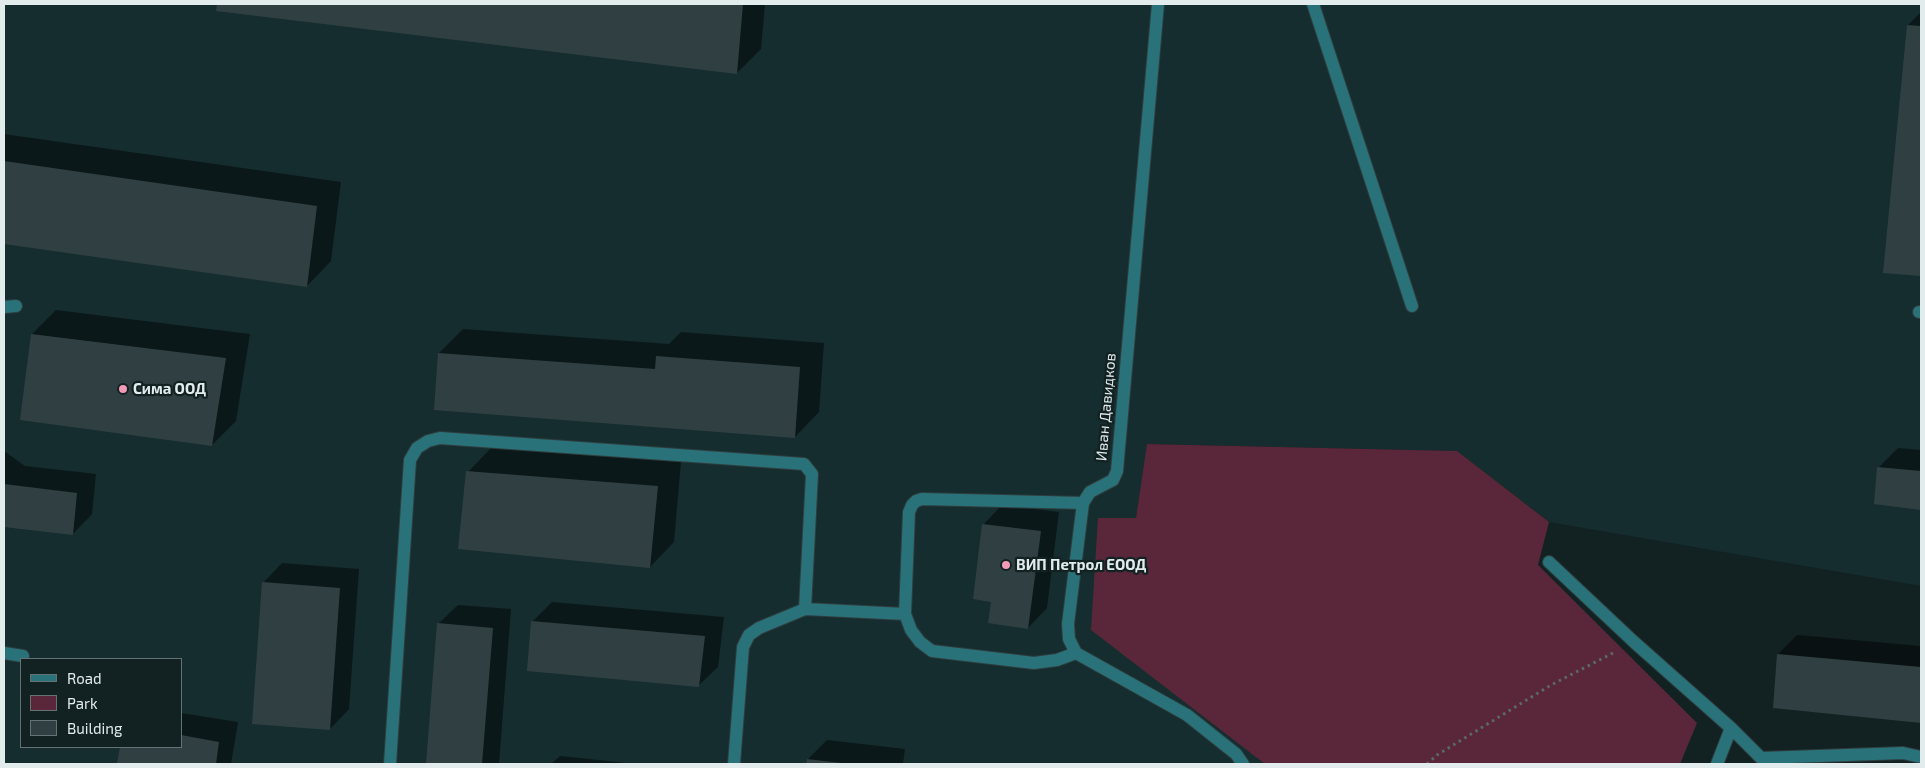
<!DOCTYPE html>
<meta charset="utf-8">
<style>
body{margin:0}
#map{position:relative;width:1925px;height:768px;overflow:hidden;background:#122122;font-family:"Exo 2",sans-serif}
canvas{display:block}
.frame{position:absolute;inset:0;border:5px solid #e2eced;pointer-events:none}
.legend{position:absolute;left:20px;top:658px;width:162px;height:90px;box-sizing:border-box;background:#122122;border:1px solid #657273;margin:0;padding:6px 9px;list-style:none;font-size:15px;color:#e2eced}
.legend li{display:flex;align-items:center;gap:10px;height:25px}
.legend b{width:25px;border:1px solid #657273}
</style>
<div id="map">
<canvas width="1925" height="768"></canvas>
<div class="frame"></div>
<ul class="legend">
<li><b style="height:6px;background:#2a7279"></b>Road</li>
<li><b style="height:14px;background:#592739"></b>Park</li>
<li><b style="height:14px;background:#304042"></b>Building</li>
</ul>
</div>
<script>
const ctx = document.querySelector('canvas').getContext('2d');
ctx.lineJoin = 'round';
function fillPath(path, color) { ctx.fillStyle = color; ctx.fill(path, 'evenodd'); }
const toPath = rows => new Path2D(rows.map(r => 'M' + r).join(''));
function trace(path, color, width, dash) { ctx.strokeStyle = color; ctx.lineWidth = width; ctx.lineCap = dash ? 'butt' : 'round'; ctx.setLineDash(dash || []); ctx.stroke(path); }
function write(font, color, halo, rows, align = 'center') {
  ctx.font = font + ' "Exo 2",sans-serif'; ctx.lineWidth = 4.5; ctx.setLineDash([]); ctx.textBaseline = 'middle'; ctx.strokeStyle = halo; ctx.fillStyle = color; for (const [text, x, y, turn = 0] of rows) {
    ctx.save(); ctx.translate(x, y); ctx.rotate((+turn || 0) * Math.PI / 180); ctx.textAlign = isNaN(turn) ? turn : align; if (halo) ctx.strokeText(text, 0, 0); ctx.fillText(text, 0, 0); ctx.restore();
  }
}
fillPath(toPath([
 [4,4,1921,4,1921,586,1549,522,1457,451,1148,444,1136,518,1098,518,1265,764,4,764],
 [21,659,181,659,181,747,21,747]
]), '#152d2f');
fillPath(toPath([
 [1147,444,1457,451,1549,522,1538,565,1697,723,1680,764,1265,764,1091,630,1098,518,1136,518]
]), '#592739');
fillPath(toPath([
 [218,4,765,4,761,49,737,73,217,10],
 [1921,12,1921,275,1885,272,1908,25],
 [4,134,341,182,331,261,307,286,4,243],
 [56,310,250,334,236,421,212,445,32,334],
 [463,329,669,344,681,332,824,343,819,412,795,437,439,353],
 [492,447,681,462,674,542,650,567,468,472],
 [1898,448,1921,450,1921,508,1875,503,1879,467],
 [4,451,25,466,96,474,92,514,73,534,4,526],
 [1002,505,1059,512,1047,608,1028,628,992,601,983,525],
 [282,563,359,569,349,709,330,729,263,583],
 [552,602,724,617,718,667,698,686,532,622],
 [458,605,511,609,499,764,427,764,438,624],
 [1797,635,1921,646,1921,721,1774,707,1778,654],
 [181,713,238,722,231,764,119,764,122,747,181,747],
 [827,740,905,749,903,764,807,764,808,759],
 [560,756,636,764,551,764]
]), '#0007');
fillPath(toPath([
 [217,4,743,4,737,74,216,11],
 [1907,25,1921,26,1921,276,1883,273],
 [4,161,317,206,307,287,4,244],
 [31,334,226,358,212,446,20,420],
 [438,353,655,369,656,356,800,367,795,438,434,410],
 [1877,467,1921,471,1921,510,1874,504],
 [466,471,658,486,650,568,458,549],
 [4,484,77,493,73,535,4,527],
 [982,524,1041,531,1028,629,988,623,991,602,973,599],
 [262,582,340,588,330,730,252,724],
 [531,621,705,636,699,687,527,671],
 [437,623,493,628,482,764,426,764],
 [1777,654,1921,667,1921,723,1773,708],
 [181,735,219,742,216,764,117,764,120,747,181,747],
 [807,759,841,763,841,764,806,764]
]), '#304042');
const service = toPath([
 [1313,4,1412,306],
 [1919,312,1921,312],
 [1549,562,1634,642,1731,728],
 [905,614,911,630,920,642,932,651,1034,663,1057,660,1076,653],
 [4,653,23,656],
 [1762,758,1903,753,1921,757],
 [390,764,410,460,417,448,428,441,440,438,804,464,812,474,805,609],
 [734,764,743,647,749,635,759,628,805,609,905,614,909,512,912,505,916,501,922,499,1083,503],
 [1717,764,1731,728,1767,764]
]);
const minor = toPath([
 [1158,4,1117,471,1113,480,1090,492,1083,503,1068,624,1069,639,1076,653,1187,715,1236,754,1243,764],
 [4,307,16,306]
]);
trace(service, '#2f3d3e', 14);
trace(minor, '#2f3d3e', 14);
trace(toPath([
 [1427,764,1437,755,1551,685,1613,653]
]), '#5b6869', 3, [2.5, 4]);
trace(service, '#2a7279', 12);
trace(minor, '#2a7279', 12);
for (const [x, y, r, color] of [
 [123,389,5,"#f09ab6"],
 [1006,565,5,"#f09ab6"]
]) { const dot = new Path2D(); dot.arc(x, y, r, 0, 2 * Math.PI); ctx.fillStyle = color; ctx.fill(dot); trace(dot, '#122122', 2); }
write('bold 15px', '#e2eced', '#122122', [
 ["Сима ООД",133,389],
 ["ВИП Петрол ЕООД",1016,565]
], 'left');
write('15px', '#e2eced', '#122122', [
 ["Иван Давидков",1106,407,-85]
]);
</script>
